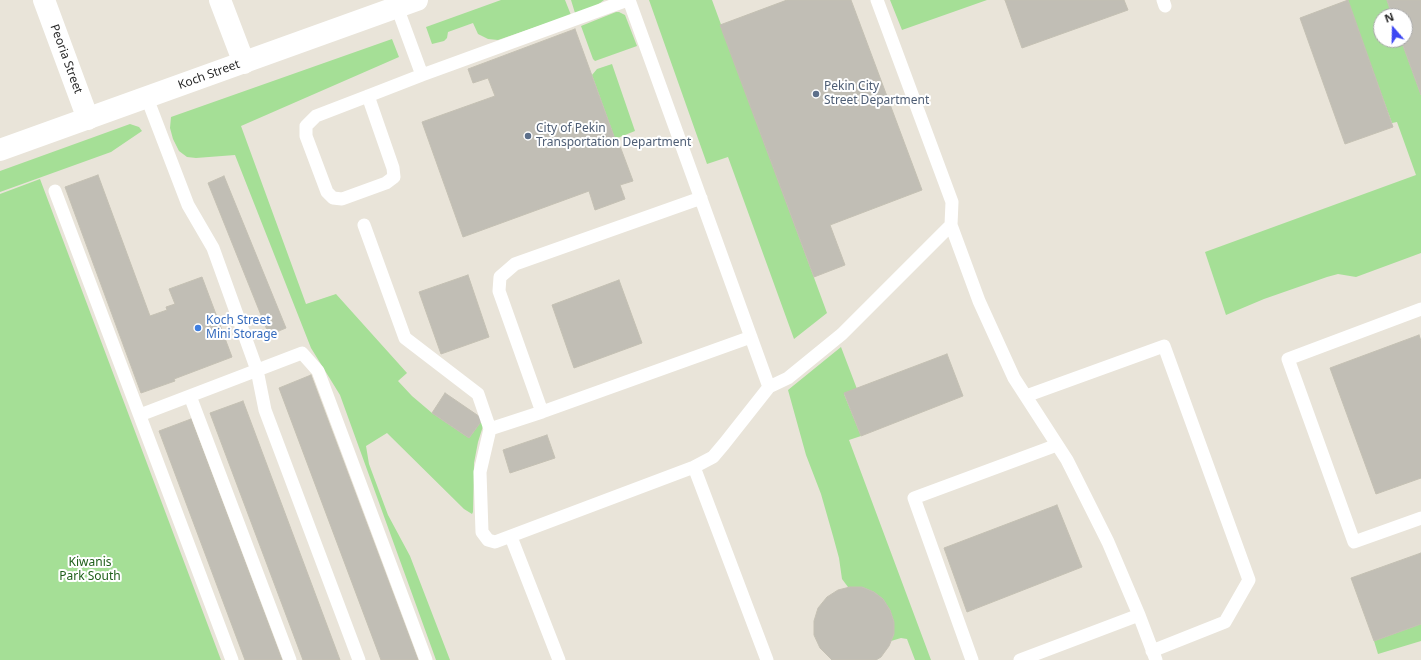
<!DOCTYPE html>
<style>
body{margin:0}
#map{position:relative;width:1421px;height:660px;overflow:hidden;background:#e9e4d9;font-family:"Noto Sans",sans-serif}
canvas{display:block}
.north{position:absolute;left:1373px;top:8px;width:40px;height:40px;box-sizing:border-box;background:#fff;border:1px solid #a9a9a9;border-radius:50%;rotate:340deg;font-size:11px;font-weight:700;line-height:16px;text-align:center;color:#272727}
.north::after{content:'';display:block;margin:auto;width:14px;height:18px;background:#3c46f3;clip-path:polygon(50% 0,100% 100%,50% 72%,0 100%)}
</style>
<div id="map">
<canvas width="1421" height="660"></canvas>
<div class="north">N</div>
</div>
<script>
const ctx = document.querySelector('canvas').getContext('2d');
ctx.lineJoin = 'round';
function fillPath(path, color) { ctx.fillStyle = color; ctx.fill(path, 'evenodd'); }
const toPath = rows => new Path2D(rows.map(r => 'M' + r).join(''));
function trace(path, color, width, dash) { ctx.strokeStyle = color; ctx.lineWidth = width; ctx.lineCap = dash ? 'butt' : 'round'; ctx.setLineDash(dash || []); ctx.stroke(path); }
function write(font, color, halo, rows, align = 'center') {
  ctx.font = font + ' "Noto Sans",sans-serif'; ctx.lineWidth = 4; ctx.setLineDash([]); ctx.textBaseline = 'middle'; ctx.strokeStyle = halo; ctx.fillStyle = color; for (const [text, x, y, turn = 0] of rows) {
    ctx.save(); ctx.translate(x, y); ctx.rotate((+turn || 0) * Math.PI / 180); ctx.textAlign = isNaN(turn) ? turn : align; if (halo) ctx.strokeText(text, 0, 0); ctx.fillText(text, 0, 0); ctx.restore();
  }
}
fillPath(toPath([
 [501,0,565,0,571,15,498,40,488,39,478,34,473,23,448,32,447,38,444,41,432,44,426,27],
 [571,0,604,0,596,6,575,13],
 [649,0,712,0,827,313,794,339,728,157,707,164],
 [890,0,987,0,902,30],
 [1347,0,1387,0,1392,16,1381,16,1381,40,1401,40,1421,95,1421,253,1356,277,1338,274,1327,277,1264,299,1226,315,1205,252,1416,175,1397,122,1392,123],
 [616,12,619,12,625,15,637,46,595,61,593,59,581,26],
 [392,39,399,57,241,126,306,304,336,294,407,373,398,381,412,396,432,413,469,438,482,420,484,423,478,442,474,463,473,512,472,514,464,509,387,433,366,446,369,464,388,515,410,556,450,660,436,660,340,395,311,348,235,155,196,158,187,157,179,151,173,139,170,128,171,117],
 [612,64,635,131,615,139,592,75,597,69],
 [130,124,139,127,142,131,111,152,0,192,0,171],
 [40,179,221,660,0,660,0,194],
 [841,347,857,389,844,394,861,436,849,440,931,660,915,660,907,639,901,638,891,641,894,634,894,622,890,610,883,599,874,592,862,587,848,587,842,579,839,558,833,536,821,494,806,455,788,390],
 [1421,624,1421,641,1378,654,1374,641]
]), '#a5df96');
const building = toPath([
 [787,0,851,0,922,190,830,225,845,265,814,277,720,25,787,0],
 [1005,0,1124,0,1128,10,1022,48,1005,0],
 [1348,0,1393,127,1345,144,1300,18,1348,0],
 [1387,0,1421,0,1421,95,1401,40,1405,40,1405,16,1392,16,1387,0],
 [575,29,615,139,617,138,633,181,620,185,625,199,595,210,589,191,463,237,422,122,495,96,488,78,473,83,468,69,575,29],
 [98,175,150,316,167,310,166,307,175,304,169,289,202,277,232,357,174,379,175,381,141,393,65,187,98,175],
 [224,176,286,328,269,335,208,183,224,176],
 [468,275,489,337,441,354,419,292,468,275],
 [619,280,642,343,574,368,552,305,619,280],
 [1419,335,1421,341,1421,478,1376,494,1330,368,1419,335],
 [947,354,963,396,861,436,844,393,947,354],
 [311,375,418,660,381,660,279,388,311,375],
 [445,393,483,419,469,438,432,413,445,393],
 [243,401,340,660,303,660,210,413,243,401],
 [191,419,282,660,245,660,159,431,191,419],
 [547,435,555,458,510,473,503,450,547,435],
 [1057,505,1082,567,967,612,944,548,1057,505],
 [1421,553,1421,624,1374,641,1351,578,1421,553],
 [850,587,862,587,874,592,883,599,890,610,894,622,894,634,889,646,881,657,876,660,832,660,820,648,814,635,814,621,818,608,827,597,838,590,850,587]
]);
fillPath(building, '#c1beb5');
trace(building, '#c4c0b3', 1);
trace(toPath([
 [629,0,769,387],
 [877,0,952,202,951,225,979,301,1014,378,1067,460,1108,542,1139,615,1156,660],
 [1163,0,1165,6],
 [397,7,422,75,628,0],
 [368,96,393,168,394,177,386,183,342,199,333,198,327,192,306,136,306,126,316,116,368,96,422,75],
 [147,98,188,205,213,248,257,370,265,410,359,660],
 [55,191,232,660],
 [701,198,515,264,500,277,499,291,542,412,751,337],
 [364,225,405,338,478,394,490,429,542,412],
 [1421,309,1288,359,1354,542,1421,518],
 [190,396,290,660],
 [1026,396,1164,346,1249,580,1225,622,1152,651],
 [140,415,302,353,318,371,426,660],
 [490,429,480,472,482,532,488,540,495,542,694,467,713,457,724,444,769,387,788,378,842,334,951,225],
 [694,467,767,660],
 [511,537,559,660],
 [972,660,914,498,1057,445],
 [1020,660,1139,615]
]), '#fff', 13);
trace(toPath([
 [44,0,88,119],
 [220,0,244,63]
]), '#fff', 22);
trace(toPath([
 [0,150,417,0]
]), '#fff', 22);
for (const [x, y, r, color] of [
 [816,94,4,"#5c6f8a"],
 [528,136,4,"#5c6f8a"],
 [198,328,4,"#3f7fe0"]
]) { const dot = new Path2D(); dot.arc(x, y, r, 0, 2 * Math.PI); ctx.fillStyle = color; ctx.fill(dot); trace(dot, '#fff', 1.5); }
write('12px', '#272727', '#fff', [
 ["Peoria Street",66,59,70],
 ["Koch Street",209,75,-20]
]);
write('12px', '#4e5e75', '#fff', [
 ["Pekin City",824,87],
 ["Street Department",824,101],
 ["City of Pekin",536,129],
 ["Transportation Department",536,143]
], 'left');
write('12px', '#366cbe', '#fff', [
 ["Koch Street",206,321],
 ["Mini Storage",206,335]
], 'left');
write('12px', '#20601b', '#fff', [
 ["Kiwanis",90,563],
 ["Park South",90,577]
]);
</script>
